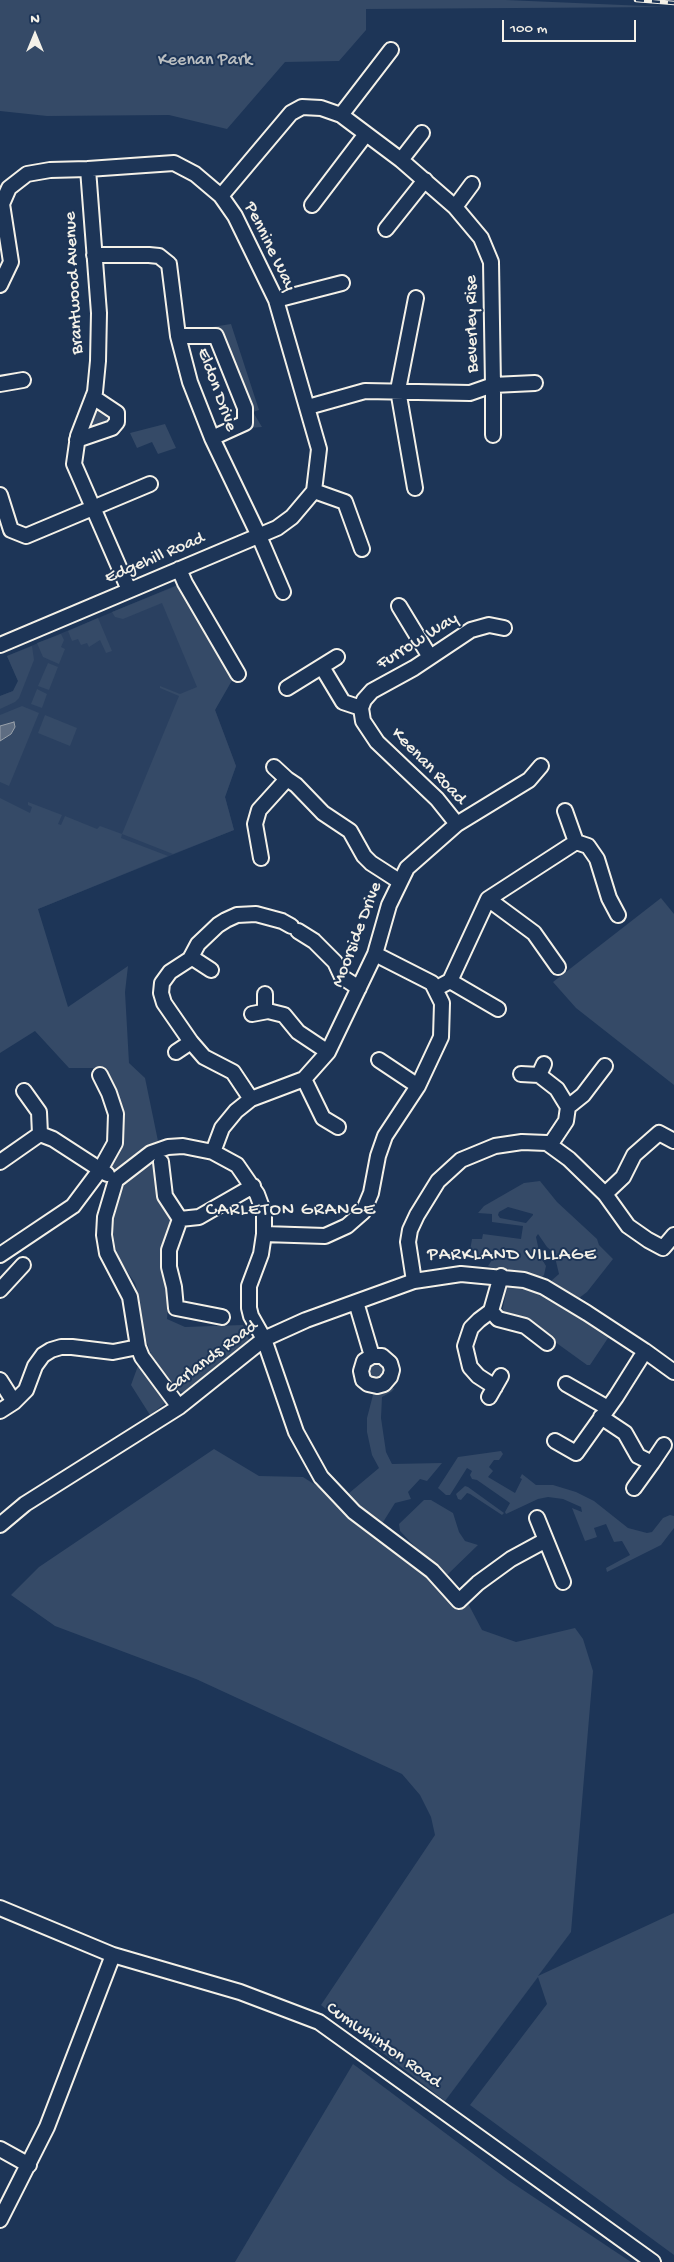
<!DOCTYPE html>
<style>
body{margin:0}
#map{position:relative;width:674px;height:2262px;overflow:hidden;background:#1d3557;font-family:"Gochi Hand",sans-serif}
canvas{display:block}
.north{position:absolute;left:10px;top:10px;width:50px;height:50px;-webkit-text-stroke:4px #1d3557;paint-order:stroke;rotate:0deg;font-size:14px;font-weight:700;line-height:20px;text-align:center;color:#f4f1e8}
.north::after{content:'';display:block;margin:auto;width:18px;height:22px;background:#f4f1e8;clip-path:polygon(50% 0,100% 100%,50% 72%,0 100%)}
.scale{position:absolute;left:502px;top:20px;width:134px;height:22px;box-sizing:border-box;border:2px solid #f4f1e8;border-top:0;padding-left:6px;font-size:15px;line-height:18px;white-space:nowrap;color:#f4f1e8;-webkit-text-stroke:4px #1d3557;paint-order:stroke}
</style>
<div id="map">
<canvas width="674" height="2262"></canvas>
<div class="north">N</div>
<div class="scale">100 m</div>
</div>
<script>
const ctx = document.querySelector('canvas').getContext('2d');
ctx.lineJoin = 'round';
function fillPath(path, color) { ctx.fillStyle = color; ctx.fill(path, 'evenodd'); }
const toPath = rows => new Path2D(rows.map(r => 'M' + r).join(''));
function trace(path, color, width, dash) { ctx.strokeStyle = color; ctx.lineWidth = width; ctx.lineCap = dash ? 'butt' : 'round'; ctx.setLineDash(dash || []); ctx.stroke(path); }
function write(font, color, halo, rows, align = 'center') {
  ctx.font = font + ' "Gochi Hand",sans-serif'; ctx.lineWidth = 4; ctx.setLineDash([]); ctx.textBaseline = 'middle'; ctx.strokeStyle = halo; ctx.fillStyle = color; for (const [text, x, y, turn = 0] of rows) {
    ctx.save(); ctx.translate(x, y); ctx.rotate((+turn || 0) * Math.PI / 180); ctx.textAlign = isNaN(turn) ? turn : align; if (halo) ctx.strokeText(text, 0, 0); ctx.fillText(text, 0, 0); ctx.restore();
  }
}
fillPath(toPath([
 [177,585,226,686,215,710,236,766,225,797,234,830,38,909,0,818,0,696,13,691,18,681,7,656]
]), '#2a4060');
fillPath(toPath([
 [0,0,506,0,669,7,366,9,366,30,339,61,285,62,227,129,169,115,47,116,0,111],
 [231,324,259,410,253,412,262,427,250,428,249,416,216,333,212,327],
 [98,405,110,411,111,424,93,430,88,428],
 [165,424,176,448,158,454,152,442,137,448,130,433],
 [181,584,234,677,215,710,236,766,225,797,234,830,173,854,122,834,121,838,168,856,38,909,68,1007,128,966,125,992,129,1063,145,1078,158,1141,145,1148,119,1170,113,1172,106,1167,122,1122,116,1088,103,1068,69,1068,35,1031,0,1053,0,798,30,813,32,807,28,805,28,802,62,815,58,824,61,825,65,816,97,829,100,826,122,834,179,696,160,688,160,686,180,694,197,687,162,603,123,619,115,617,112,612],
 [98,618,112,651,106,653,100,640,89,647,87,643,81,645,78,639,72,641,68,631],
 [61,634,64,640,61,647,65,649,59,664,43,657,37,643],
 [32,646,34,660,19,698,15,702,0,709,0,696,13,691,18,681,7,656],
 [48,663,58,667,49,690,38,686],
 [37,689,47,694,42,708,31,704],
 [22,706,39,713,9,786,0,782,0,715],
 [45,715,77,728,70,746,38,733],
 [661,898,674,914,674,1085,576,1008,553,982],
 [159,1162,174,1225,167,1319,185,1327,243,1325,249,1340,185,1393,177,1390,152,1357,143,1331,140,1301,135,1283,120,1261,115,1247,112,1224,119,1196,127,1180,142,1166],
 [540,1181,557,1202,597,1239,599,1245,613,1259,587,1292,579,1298,551,1281,559,1274,554,1253,547,1247,538,1234,536,1237,540,1256,546,1266,544,1275,541,1278,534,1280,524,1278,488,1266,492,1260,508,1259,469,1256,472,1239,482,1239,483,1234,521,1239,523,1226,492,1222,492,1214,478,1213,484,1206,524,1183],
 [508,1207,533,1214,533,1215,526,1223,500,1218,498,1215,499,1212],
 [508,1283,533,1287,610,1335,590,1365,587,1365,551,1339,529,1320,505,1315,502,1312],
 [369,1361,392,1364,379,1380,370,1376,368,1365],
 [139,1363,168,1401,150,1415,131,1385],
 [392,1386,394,1389,391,1392,382,1397,381,1418,386,1452,392,1464,442,1463,427,1481,420,1479,408,1492,411,1499,395,1503,380,1527,348,1494,379,1468,372,1455,367,1432,367,1418,374,1391],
 [214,1449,259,1476,303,1477,422,1554,400,1531,399,1524,424,1500,431,1500,453,1513,459,1532,465,1541,478,1545,447,1575,462,1592,482,1630,516,1642,575,1628,583,1639,593,1671,571,1932,538,1976,674,1913,674,2255,470,2105,547,2004,538,1977,445,2101,321,2005,435,1835,431,1817,420,1795,402,1774,196,1679,55,1626,11,1595,39,1567],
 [501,1451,503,1454,499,1460,494,1460,489,1467,493,1471,488,1477,515,1493,522,1479,520,1478,522,1474,536,1485,553,1485,576,1492,594,1501,628,1528,647,1533,652,1532,663,1518,670,1515,674,1516,674,1528,661,1545,607,1572,606,1568,630,1555,622,1541,614,1542,606,1524,594,1528,597,1537,585,1541,572,1508,582,1512,581,1507,563,1499,548,1497,538,1499,506,1514,505,1512,510,1503,477,1480,472,1479,470,1475,472,1471,467,1468,450,1495,446,1495,438,1488,458,1457],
 [465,1486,468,1487,504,1513,502,1515,470,1494,467,1493,461,1500,458,1499,456,1494],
 [353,2064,508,2180,631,2262,235,2262]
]), '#354a67');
const water = toPath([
 [14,722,15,727,11,734,0,741,0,726,14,722]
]);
fillPath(water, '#5e6d82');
trace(water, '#9aa2ab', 1);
const minor = toPath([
 [341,115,391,50],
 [401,160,422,133],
 [88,169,99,313,98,361,95,392,78,436,74,464,129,590],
 [221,196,291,113,302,107,321,108,341,115,401,160,455,207,481,238,491,262,493,385,470,393,365,391,308,407],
 [312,205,366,134],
 [455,207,472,184],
 [386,229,425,180],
 [94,255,149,255,159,256,169,264,178,336,190,382,212,438,259,536,283,592],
 [0,285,11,262,2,204,9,188,27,174,50,170,88,169,174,163,195,174,221,196,235,216,276,300,319,449,314,491],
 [276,300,342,283],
 [178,336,216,336,245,408,245,423,212,438],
 [0,384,23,380],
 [493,435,493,385,535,383],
 [77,440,112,428,117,422,117,413,93,397],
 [415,488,398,390,416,298],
 [314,491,345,502,362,549],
 [0,495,11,530,26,536,150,484],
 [179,569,185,583,238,674],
 [399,606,430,657],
 [0,645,277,528,292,517,314,491],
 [322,667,343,702,361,708],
 [287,688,337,657],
 [274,767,287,779],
 [565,811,576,842],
 [457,824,437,799,377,742,363,721,361,708,364,700,372,691,414,668,471,630,489,625,504,628],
 [261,858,255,824,259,810,287,779,296,785,323,813,350,831,364,856,371,863,399,881],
 [488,899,534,933,558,967],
 [298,931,314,941,335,962,342,977,359,988],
 [191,957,211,970],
 [450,981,498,1009],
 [435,989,450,981,488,899,576,842,588,846,597,859,609,898,618,915],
 [265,994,265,1007,268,1011,284,1015,298,1032,328,1052],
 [252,1014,268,1011],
 [176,1052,191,1042],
 [379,1060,418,1086],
 [521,1074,539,1075,557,1089,568,1107,566,1121,550,1145],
 [539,1075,544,1064],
 [304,1079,323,1118,338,1127],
 [24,1091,39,1112,40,1134],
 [251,1099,233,1072,204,1057,191,1042,164,1003,161,993,162,983,170,972,190,959,198,944,218,925,226,920,237,915,256,914,282,921,291,926],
 [568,1107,583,1095,605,1066],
 [213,1152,222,1128,236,1111,251,1099,304,1079,328,1052,375,954,389,905,407,868,457,824,529,780,541,766],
 [0,1162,40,1134,53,1139,107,1174],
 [161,1162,165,1196,180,1219],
 [605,1194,623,1177,634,1155,659,1133,674,1141],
 [264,1234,325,1236,347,1226,363,1212,371,1193,378,1156,385,1136,418,1086,441,1037,442,1003,432,983,375,954],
 [0,1255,73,1206,100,1170,115,1143,116,1114,109,1093,100,1075],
 [414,1281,408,1242,410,1230,417,1215,438,1181,461,1160,495,1146,522,1142,547,1143,569,1159,605,1194,628,1226,648,1240,663,1248,674,1235],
 [0,1290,23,1265],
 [356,1302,372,1356,382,1356,390,1363,392,1370,390,1377,384,1384,377,1386,368,1384,363,1380,361,1371,364,1361,372,1356],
 [491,1311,498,1319,525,1326,547,1343],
 [222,1317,176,1308,174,1287,169,1267,169,1250,180,1219,199,1217,253,1186],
 [0,1380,14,1402,26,1390,35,1366,43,1355,51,1350,61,1347,72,1347,113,1352,138,1347],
 [566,1384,608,1408],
 [495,1387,478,1376,470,1367,465,1346,471,1328,479,1320,491,1311,501,1276],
 [489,1397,501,1376],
 [179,1407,142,1357,138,1347,130,1297,107,1253,104,1235,105,1217,116,1180,151,1153,168,1147,183,1146,213,1152,237,1165,257,1194,264,1213,264,1234,261,1254,249,1286,249,1308,251,1316,264,1339,296,1432,321,1477,354,1512,432,1571,459,1601,478,1583,511,1559,546,1540],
 [0,1411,14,1402],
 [601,1417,625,1433,638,1456,652,1463,664,1445],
 [555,1441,576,1453,616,1397,645,1351],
 [634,1488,652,1463],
 [537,1518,563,1582],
 [0,1525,25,1504,179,1407,264,1339,306,1320,414,1281,461,1274,524,1280,544,1287,587,1313,645,1351,674,1372],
 [0,1908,113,1955,240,1992,319,2022,653,2262],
 [0,2149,29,2165],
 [0,2220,47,2127,113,1955]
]);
trace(minor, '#f4f1e8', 18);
trace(minor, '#1d3557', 14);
const rail = toPath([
 [636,0,674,3]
]);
trace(rail, '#f4f1e8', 4.5);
trace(rail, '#1d3557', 2.5, [8]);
write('18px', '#bbbfc1', '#1d3557', [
 ["Keenan Park",205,61]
]);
write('18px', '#f4f1e8', '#1d3557', [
 ["Pennine Way",269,247,64],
 ["Brantwood Avenue",75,283,-93],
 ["Beverley Rise",473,324,-91],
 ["Eldon Drive",216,390,70],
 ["Edgehill Road",155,559,-23],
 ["Furrow Way",418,642,-32],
 ["Keenan Road",428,767,46],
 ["Moorside Drive",358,935,-69],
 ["Garlands Road",212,1358,-37],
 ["Cumwhinton Road",383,2046,35]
]);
ctx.letterSpacing = '1px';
write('19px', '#f4f1e8', '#1d3557', [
 ["CARLETON GRANGE",291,1211],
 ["PARKLAND VILLAGE",512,1256]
]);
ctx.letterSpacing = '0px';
</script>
